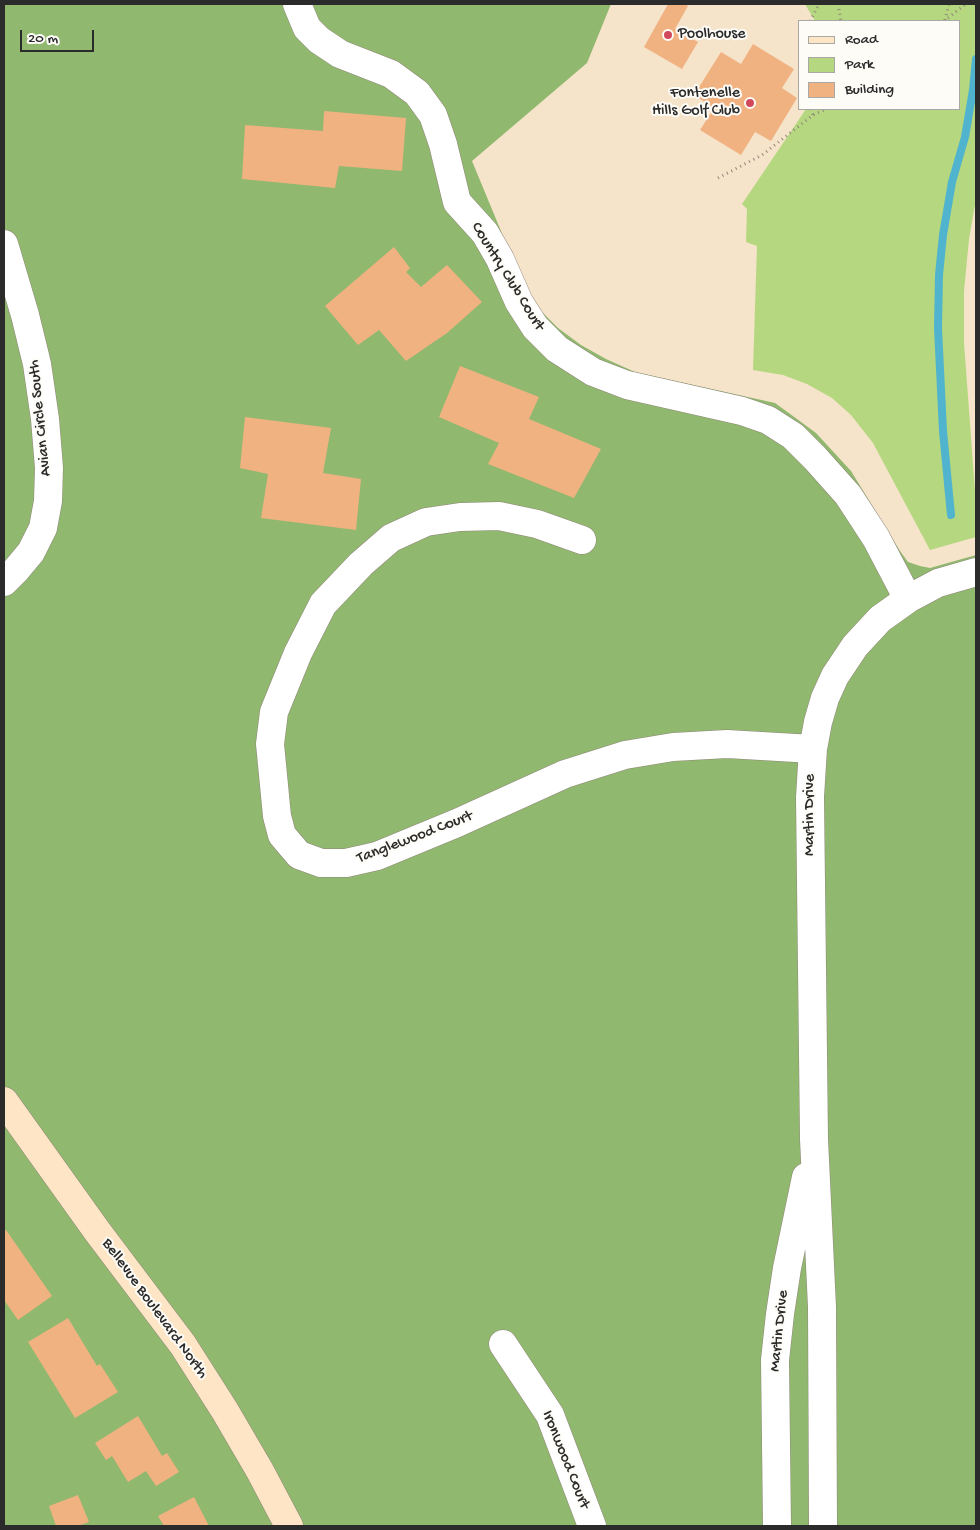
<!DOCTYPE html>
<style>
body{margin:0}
#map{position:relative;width:980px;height:1530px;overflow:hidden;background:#f5e3ca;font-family:"Gochi Hand",sans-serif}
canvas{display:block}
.frame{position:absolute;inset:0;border:5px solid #2b2b2b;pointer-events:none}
.legend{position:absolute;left:798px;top:20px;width:162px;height:90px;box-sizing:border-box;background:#fdfcf7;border:1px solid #a9a8a5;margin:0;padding:6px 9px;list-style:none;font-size:15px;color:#2b2b2b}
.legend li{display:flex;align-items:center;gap:10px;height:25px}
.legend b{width:25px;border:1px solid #a9a8a5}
.scale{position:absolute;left:20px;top:30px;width:74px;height:22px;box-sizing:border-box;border:2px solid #2b2b2b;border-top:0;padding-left:6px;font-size:15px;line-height:18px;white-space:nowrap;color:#2b2b2b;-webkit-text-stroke:4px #fdfcf7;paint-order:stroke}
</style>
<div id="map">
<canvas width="980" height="1530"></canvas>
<div class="frame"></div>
<ul class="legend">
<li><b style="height:6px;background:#fde5c5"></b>Road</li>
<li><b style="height:14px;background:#b5d77f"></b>Park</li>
<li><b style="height:14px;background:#f1b282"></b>Building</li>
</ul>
<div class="scale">20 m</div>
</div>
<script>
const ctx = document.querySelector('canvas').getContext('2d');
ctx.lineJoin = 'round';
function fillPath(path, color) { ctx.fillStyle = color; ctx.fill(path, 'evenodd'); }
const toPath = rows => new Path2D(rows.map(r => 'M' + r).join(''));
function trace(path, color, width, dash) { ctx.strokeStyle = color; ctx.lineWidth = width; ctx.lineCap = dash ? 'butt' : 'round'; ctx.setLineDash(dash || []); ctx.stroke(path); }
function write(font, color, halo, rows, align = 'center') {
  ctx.font = font + ' "Gochi Hand",sans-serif'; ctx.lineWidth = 4; ctx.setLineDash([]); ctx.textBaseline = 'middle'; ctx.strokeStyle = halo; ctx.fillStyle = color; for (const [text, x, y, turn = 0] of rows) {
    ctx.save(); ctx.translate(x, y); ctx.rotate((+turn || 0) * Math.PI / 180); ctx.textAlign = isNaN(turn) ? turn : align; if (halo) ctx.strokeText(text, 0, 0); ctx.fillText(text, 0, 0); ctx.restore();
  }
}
fillPath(toPath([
 [805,4,976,4,976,199,969,239,964,291,964,343,976,504,976,537,930,550,873,443,851,415,832,398,807,384,783,375,753,370,757,246,746,242,747,209,742,204,806,109,959,109,959,21,815,21]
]), '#b5d77f');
fillPath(toPath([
 [4,4,611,4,587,63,472,161,515,265,526,288,539,309,558,328,581,345,606,359,635,372,775,403,797,419,816,433,851,471,900,551,908,562,920,566,930,568,976,555,976,1526,4,1526]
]), '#90b86e');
trace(toPath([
 [951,515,943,431,938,328,939,275,943,235,952,182,965,137,973,90,976,59]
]), '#50b4ce', 8);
fillPath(toPath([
 [668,4,685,4,688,6,675,29,698,42,682,69,644,47],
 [753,44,794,69,782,88,797,98,771,141,755,132,741,155,700,130,714,108,694,95,721,52,741,64],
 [324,111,406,118,402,171,339,166,335,188,242,179,245,125,323,131],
 [394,247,410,268,406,272,421,287,447,265,482,302,447,333,406,361,379,330,358,345,325,306],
 [460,366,539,397,529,419,601,449,574,498,488,464,499,443,439,417],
 [245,417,331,428,323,473,361,479,356,530,261,518,268,474,240,468],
 [6,1230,52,1296,18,1320,4,1300,4,1232],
 [68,1318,97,1366,100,1364,118,1392,75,1418,28,1342],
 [138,1416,162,1456,167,1453,179,1472,156,1486,146,1471,128,1482,112,1456,106,1460,95,1443],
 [78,1495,89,1522,77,1526,56,1526,49,1506],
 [194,1497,209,1526,164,1526,158,1516]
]), '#f1b282');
const minor = toPath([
 [297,4,307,28,319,40,340,54,391,74,417,93,433,115,443,144,457,202,485,233,500,259,519,302,535,327,557,349,593,372,627,385,742,411,768,420,793,436,815,458,848,495,876,538,908,599],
 [4,244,25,315,37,364,45,419,49,468,48,501,43,528,31,552,16,570,4,582],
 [582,540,537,524,499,516,460,517,426,522,391,538,361,564,323,604,298,653,274,712,270,744,277,816,282,835,299,855,321,863,346,863,377,856,457,823,565,774,625,755,673,747,727,744,813,749],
 [503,1344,550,1415,592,1526],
 [777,1526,775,1360,780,1314,787,1268,806,1177],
 [823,1526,822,1307,814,1139,810,797,813,749,818,722,825,698,835,676,855,646,880,619,908,599,938,583,976,572]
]);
const secondary = toPath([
 [4,1101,97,1231,183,1345,225,1411,260,1471,289,1526]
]);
trace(minor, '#90877a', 29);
trace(secondary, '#90877a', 29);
trace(toPath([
 [838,4,841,21],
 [945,20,949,4],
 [810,21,819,4],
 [944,21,966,4],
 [811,109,813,115],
 [718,178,762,155,813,115,826,109]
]), '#90877a', 3, [1, 4]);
trace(minor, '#fff', 28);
trace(secondary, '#fde5c5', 28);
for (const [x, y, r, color] of [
 [668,35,5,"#d1495b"],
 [750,103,5,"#d1495b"]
]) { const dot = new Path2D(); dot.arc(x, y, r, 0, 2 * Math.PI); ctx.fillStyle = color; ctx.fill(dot); trace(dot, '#fdfcf7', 2); }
write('16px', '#2b2b2b', '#fdfcf7', [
 ["Poolhouse",678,35],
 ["Fontenelle",740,94,"right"],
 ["Hills Golf Club",740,112,"right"]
], 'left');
write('16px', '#2b2b2b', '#fdfcf7', [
 ["Country Club Court",507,277,58],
 ["Avian Circle South",41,418,-96],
 ["Martin Drive",811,815,-90],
 ["Tanglewood Court",415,838,-21],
 ["Bellevue Boulevard North",154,1309,54],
 ["Martin Drive",780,1331,-84],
 ["Ironwood Court",565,1460,68]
]);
</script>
